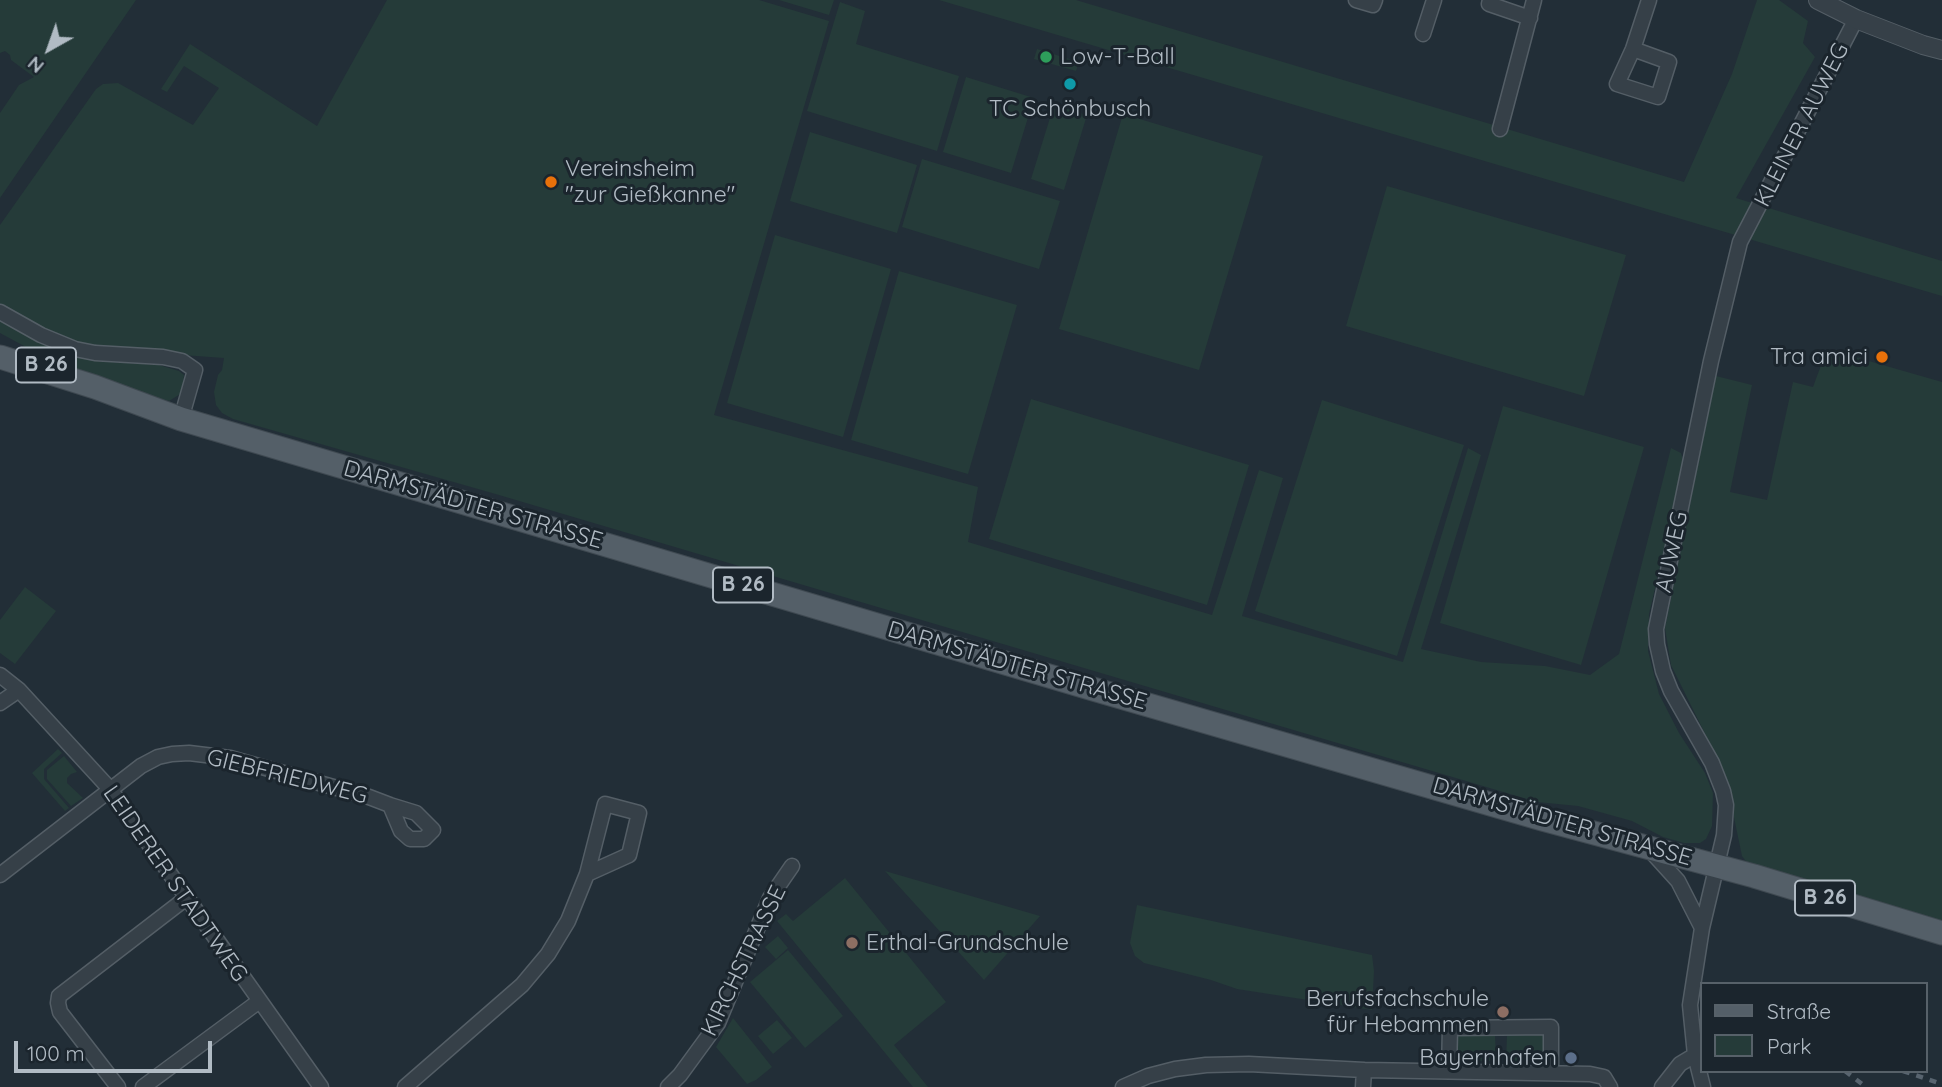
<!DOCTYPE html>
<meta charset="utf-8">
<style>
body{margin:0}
#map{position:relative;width:1942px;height:1087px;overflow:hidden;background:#222e37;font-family:Quicksand,sans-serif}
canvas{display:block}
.legend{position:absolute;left:1700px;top:982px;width:228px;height:91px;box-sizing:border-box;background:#1b252d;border:2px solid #576169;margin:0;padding:9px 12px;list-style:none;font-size:21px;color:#b1bbc4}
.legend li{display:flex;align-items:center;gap:14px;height:35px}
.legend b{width:35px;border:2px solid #576169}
.north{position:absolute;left:14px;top:14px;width:70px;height:70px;-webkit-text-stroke:5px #1b252d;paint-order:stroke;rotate:220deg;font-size:19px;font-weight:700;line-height:28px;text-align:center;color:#b1bbc4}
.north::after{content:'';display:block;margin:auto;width:24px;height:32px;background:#b1bbc4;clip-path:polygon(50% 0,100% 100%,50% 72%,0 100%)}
.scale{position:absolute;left:14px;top:1041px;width:198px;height:32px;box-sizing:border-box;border:4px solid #b1bbc4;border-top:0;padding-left:9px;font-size:21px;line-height:24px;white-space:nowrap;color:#b1bbc4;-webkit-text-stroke:5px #1b252d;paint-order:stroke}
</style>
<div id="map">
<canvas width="1942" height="1087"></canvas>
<ul class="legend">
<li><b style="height:9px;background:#545f68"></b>Straße</li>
<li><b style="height:19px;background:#253b39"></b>Park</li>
</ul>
<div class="north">N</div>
<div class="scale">100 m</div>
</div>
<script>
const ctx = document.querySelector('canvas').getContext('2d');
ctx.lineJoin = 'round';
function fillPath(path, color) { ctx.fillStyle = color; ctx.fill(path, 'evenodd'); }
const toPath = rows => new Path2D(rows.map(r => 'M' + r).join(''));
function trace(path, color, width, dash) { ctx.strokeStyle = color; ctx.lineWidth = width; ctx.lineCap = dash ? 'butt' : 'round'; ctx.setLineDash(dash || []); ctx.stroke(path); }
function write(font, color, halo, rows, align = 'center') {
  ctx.font = font + ' Quicksand,sans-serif'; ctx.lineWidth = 6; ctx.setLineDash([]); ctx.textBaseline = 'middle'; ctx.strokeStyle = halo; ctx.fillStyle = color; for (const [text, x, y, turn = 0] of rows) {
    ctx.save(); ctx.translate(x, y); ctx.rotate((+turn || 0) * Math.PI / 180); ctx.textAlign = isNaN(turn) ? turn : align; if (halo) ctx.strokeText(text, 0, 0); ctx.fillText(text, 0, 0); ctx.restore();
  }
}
fillPath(toPath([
 [0,0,136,0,0,198,0,113,19,85,34,77,11,60,10,55,5,51,0,53],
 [387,0,759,0,829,21,714,415,978,487,968,542,1212,615,1259,470,1283,478,1242,616,1403,662,1468,448,1481,455,1421,649,1481,662,1545,666,1590,675,1619,654,1671,448,1681,453,1684,463,1649,614,1648,651,1659,694,1679,733,1705,773,1713,793,1712,826,1706,839,1700,843,1684,843,1663,837,1632,821,1578,806,1537,802,499,495,233,419,222,413,216,405,214,392,218,375,222,370,224,358,127,351,81,345,31,322,0,304,0,225,96,89,103,84,118,83,193,125,219,88,184,66,167,92,161,89,190,44,317,126],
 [779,0,834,0,829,15],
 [939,0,1076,0,1684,182,1732,74,1757,0,1779,0,1808,21,1803,43,1815,57,1736,198,1942,261,1942,296],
 [840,2,865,11,856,44,959,76,937,151,807,111],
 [1037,49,1079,62,1076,71,1034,59],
 [966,77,1034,98,1011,173,943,152],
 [1054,105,1087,115,1064,190,1031,179],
 [1123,114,1263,156,1199,370,1059,329],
 [810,132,917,165,897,233,790,201],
 [922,159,1060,201,1039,269,902,227],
 [1387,186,1626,255,1584,396,1346,326],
 [775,235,891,269,843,437,727,403],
 [899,271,1017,305,968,474,851,440],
 [0,319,35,339,75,356,97,361,159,365,179,371,184,375,182,393,169,401,92,378,50,360,0,333],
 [1827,349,1942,382,1942,925,1748,864,1742,856,1725,774,1671,665,1665,628,1716,376,1752,385,1730,492,1767,500,1793,382,1813,387],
 [1031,399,1249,465,1207,605,989,539],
 [1322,400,1464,445,1397,656,1255,611],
 [1503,406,1644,447,1581,665,1440,623],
 [25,587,56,611,15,664,0,653,0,620],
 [58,749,62,753,44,769,44,779,69,808,65,811,32,773],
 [64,756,77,772,71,774,67,778,67,783,83,798,71,806,47,779,47,770],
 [885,871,1040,916,984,980],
 [845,878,946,1002,894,1045,928,1087,913,1087,777,921,786,914,793,921],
 [1137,905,1372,955,1374,971,1372,1010,1237,989,1211,980,1144,963,1135,956,1130,943],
 [778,936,788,948,776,959,765,947],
 [788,950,843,1016,805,1048,750,982],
 [733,1018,772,1067,756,1080,747,1084,716,1047],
 [777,1020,792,1038,773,1054,758,1036],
 [1457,1034,1495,1034,1496,1061,1456,1061],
 [1507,1035,1545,1035,1544,1063,1506,1062]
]), '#253b39');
const minor = toPath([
 [1356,0,1373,5,1375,0],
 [1490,0,1489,4,1530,18],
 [1423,34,1434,0],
 [1633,49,1669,62,1658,97,1617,84,1633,49,1649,0],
 [1500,129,1534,0],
 [0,312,41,335,75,349,95,353,163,357,182,361,195,370,181,419],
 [0,675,19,690,110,789,321,1087],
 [0,703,19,690],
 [1649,849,1678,881,1702,928],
 [0,875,141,766,158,757,172,754,189,753,230,758,369,797,390,805,401,831,410,839,424,839,433,830,416,813,390,805],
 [1449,1070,1450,1028,1551,1027,1551,1072],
 [118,1087,60,1012,58,1003,59,996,185,899],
 [143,1087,258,1002],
 [405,1087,522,985,548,954,568,921,587,874,605,804,639,813,629,855,587,874],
 [668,1087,680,1075,718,1023,770,898,792,866],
 [1123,1087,1148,1076,1175,1069,1206,1065,1249,1064,1364,1070,1590,1074,1604,1077,1610,1087],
 [1363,1087,1364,1070],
 [1662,1087,1680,1064,1695,1055],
 [1703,1087,1695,1055,1690,1005,1702,928,1724,835,1726,805,1723,791,1712,763,1671,691,1663,671,1657,644,1656,629,1711,361,1740,242,1856,19]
]);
const tertiary = toPath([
 [1818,0,1856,19,1923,45,1942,50]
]);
const primary = toPath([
 [0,357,95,387,181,419,1093,689,1542,819,1754,876,1942,933]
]);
trace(minor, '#545e66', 17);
trace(tertiary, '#545e66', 20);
trace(primary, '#3f4951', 25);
trace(minor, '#364048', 14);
trace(tertiary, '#364048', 18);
trace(primary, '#545f68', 23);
trace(toPath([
 [1845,1071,1866,1087],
 [1903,1071,1942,1084]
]), '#58646f', 4.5, [7, 7]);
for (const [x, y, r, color] of [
 [1046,57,7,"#2e9e5b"],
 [1070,84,7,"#0f9aa8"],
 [551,182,7,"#e8710a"],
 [1882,357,7,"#e8710a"],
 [852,943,7,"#8d6e63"],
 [1503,1012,7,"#8d6e63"],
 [1571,1058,7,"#5c6f8a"]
]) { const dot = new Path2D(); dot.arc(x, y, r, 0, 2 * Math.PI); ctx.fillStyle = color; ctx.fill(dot); trace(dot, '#1b252d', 2.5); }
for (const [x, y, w] of [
 [46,365,60],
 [743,585,60],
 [1825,898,60]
]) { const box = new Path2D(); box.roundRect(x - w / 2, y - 17.5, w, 35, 5); ctx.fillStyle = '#1b252d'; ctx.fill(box); trace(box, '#b1bbc4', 2); }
write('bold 21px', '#b1bbc4', null, [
 ["B 26",46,365],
 ["B 26",743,585],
 ["B 26",1825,898]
]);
write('23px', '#b1bbc4', '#1b252d', [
 ["Low-T-Ball",1060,57],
 ["TC Schönbusch",1070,109,"center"],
 ["Vereinsheim",565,169],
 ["\"zur Gießkanne\"",565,195],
 ["Tra amici",1868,357,"right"],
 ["Erthal-Grundschule",866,943],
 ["Berufsfachschule",1489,999,"right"],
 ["für Hebammen",1489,1025,"right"],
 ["Bayernhafen",1557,1058,"right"]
], 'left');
write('23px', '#b1bbc4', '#1b252d', [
 ["KLEINER AUWEG",1802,125,-63],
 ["DARMSTÄDTER STRASSE",473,505,16],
 ["AUWEG",1672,552,-78],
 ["DARMSTÄDTER STRASSE",1017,666,16],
 ["GIEBFRIEDWEG",287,777,14],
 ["DARMSTÄDTER STRASSE",1562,822,16],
 ["LEIDERER STADTWEG",175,884,55],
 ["KIRCHSTRASSE",744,961,-64]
]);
</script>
